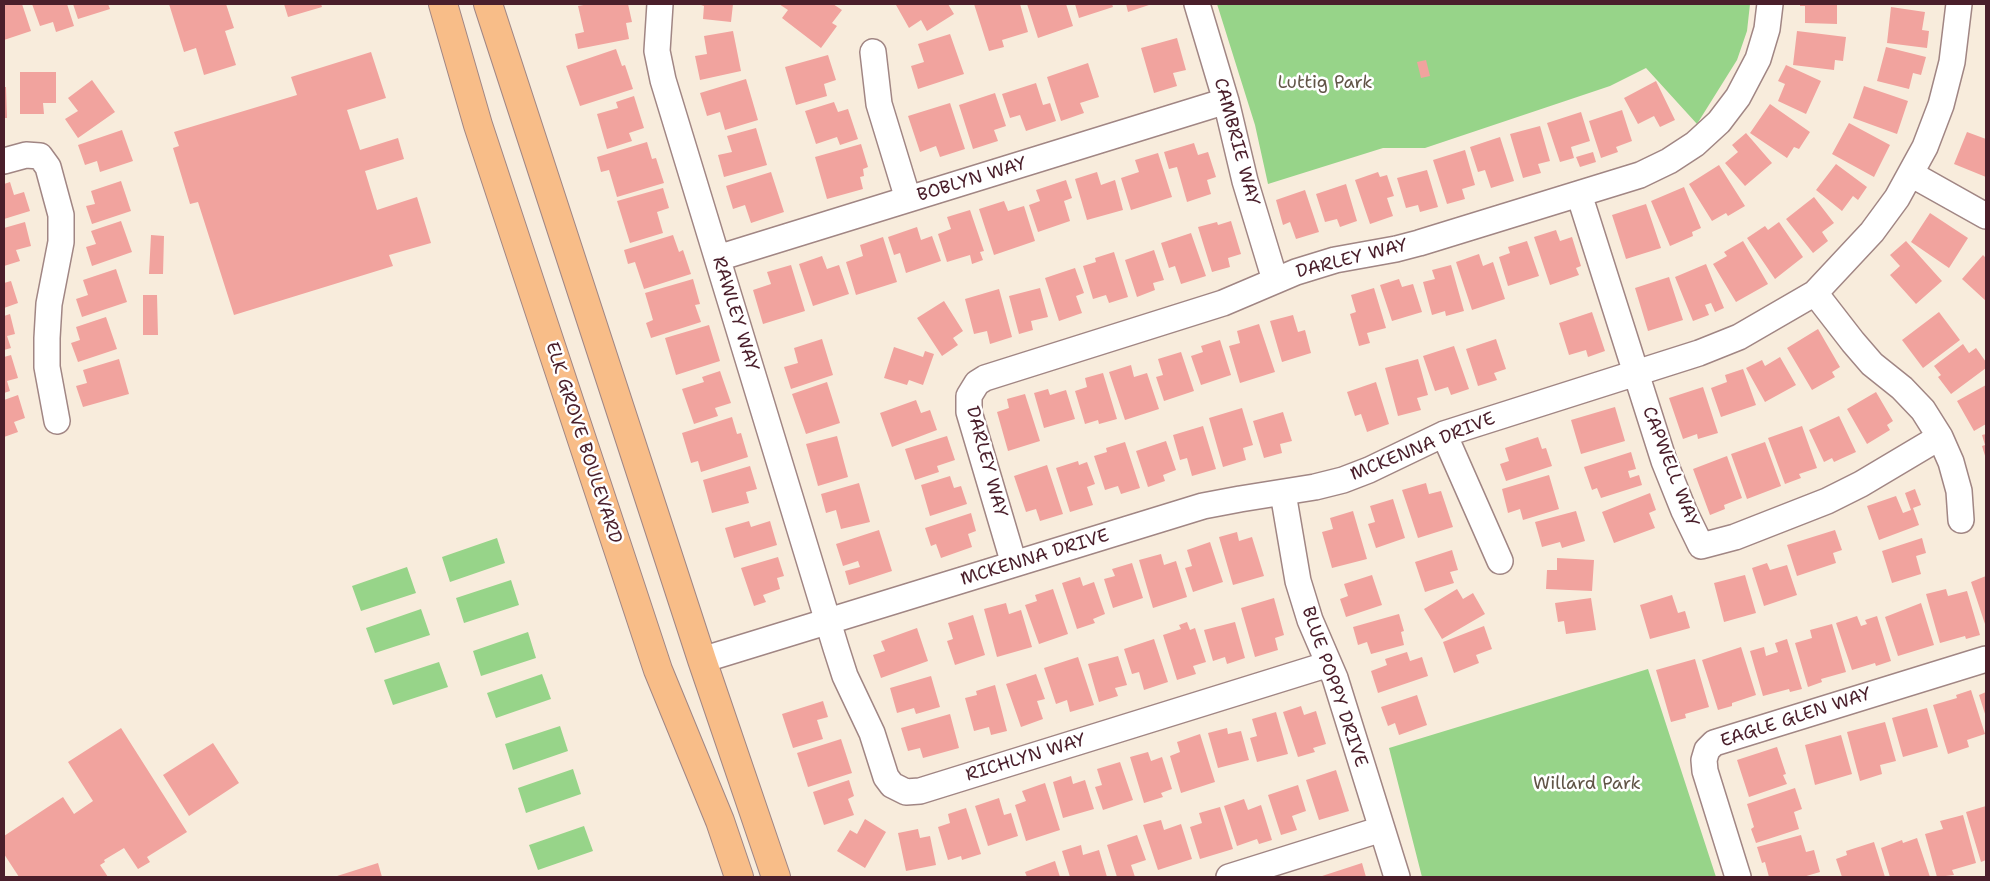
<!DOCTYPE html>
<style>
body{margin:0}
#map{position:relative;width:1990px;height:881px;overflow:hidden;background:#f8ecdc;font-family:"Shantell Sans",sans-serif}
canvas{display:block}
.frame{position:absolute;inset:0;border:5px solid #4a1f2b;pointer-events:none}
</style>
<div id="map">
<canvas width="1990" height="881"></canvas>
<div class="frame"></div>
</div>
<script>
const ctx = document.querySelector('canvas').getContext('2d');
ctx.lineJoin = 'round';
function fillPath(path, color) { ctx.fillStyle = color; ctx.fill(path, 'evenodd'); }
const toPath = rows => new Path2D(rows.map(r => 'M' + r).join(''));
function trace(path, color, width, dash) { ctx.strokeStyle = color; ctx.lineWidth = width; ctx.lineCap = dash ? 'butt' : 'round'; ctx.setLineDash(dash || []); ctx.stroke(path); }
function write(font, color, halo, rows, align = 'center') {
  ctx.font = font + ' "Shantell Sans",sans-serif'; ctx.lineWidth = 5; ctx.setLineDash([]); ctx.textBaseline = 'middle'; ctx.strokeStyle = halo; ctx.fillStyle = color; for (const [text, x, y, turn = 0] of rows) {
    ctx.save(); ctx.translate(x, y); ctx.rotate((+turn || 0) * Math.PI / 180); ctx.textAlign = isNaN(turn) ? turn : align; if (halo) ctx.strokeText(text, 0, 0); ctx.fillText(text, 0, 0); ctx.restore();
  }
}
fillPath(toPath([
 [1217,4,1750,4,1747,31,1737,60,1697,124,1646,68,1610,86,1425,148,1383,148,1268,184,1255,125],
 [497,538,505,563,450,582,442,557],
 [407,567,416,593,361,611,352,586],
 [511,580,519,605,464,623,456,598],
 [421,609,430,635,375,653,366,628],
 [528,632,536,658,481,676,473,651],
 [439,662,448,687,393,705,384,680],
 [1648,669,1716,877,1422,877,1389,748],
 [542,674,551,699,496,718,487,693],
 [560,726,568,751,513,770,505,744],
 [573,769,581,794,526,813,518,788],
 [584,826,593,851,538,870,529,845]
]), '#97d489');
fillPath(toPath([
 [4,4,22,4,31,31,4,40],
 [32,4,67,4,74,26,56,32,53,22,40,26],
 [73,4,108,4,110,9,78,19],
 [169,4,226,4,234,28,225,31,236,65,204,75,196,48,184,52],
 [284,4,321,4,322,7,288,17],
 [589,4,628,4,632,22,626,23,629,39,578,49,575,34,584,32,578,6],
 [698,4,733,4,731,22,703,19,704,6],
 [779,4,833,4,842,10,832,23,837,26,821,48,782,18,788,10],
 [898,4,948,4,954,14,927,31,921,20,909,28,896,5],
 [974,4,1020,4,1028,32,1002,40,1004,47,989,51],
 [1027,4,1066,4,1073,26,1038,38],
 [1075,4,1112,4,1113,7,1079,18],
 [1126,4,1152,4,1128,12],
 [1800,4,1837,4,1837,24,1805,23,1805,6,1800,6],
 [1891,7,1925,12,1922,30,1929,31,1927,48,1887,43],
 [733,31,741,71,700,80,695,56,707,54,704,36],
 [1797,31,1846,37,1843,61,1835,60,1834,70,1793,65],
 [950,34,964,74,918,89,911,66,924,62,918,44],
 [1177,38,1186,70,1173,73,1177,86,1154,93,1141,48],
 [1886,47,1926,57,1921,75,1913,73,1909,89,1877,81],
 [616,49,622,66,625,65,633,89,580,106,566,66],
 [371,52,386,98,347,110,360,150,398,138,404,159,365,171,377,210,417,197,431,243,389,255,393,266,234,315,198,202,190,204,173,148,179,146,174,132,297,95,291,77],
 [828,55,836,80,824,84,827,96,796,105,785,67],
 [1426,60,1430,76,1421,78,1417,62],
 [1088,63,1099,97,1080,103,1084,113,1061,121,1047,77],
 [1786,65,1821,81,1806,114,1778,101,1785,84,1778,81],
 [20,72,56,72,56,103,43,103,44,114,20,114],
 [746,79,758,120,725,130,720,112,707,116,700,93],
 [92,80,115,112,78,138,65,119,78,111,68,98],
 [1656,81,1675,120,1660,127,1654,116,1638,124,1624,98],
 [1036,83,1043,105,1050,103,1056,121,1026,131,1020,115,1010,118,1002,94],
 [1864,86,1908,101,1897,134,1853,118],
 [4,87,6,87,7,118,4,118],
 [995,93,1006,126,994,130,998,141,973,149,959,105],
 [634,96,644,128,629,133,632,141,607,149,597,114,618,108,616,102],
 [834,102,838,112,848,109,858,139,840,145,837,137,816,144,805,111],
 [950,103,965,149,940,157,936,146,920,152,908,116],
 [1770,104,1810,132,1799,149,1794,147,1787,158,1750,133],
 [1622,110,1632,141,1616,147,1618,152,1601,158,1589,121],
 [1581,112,1590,141,1571,147,1574,158,1560,162,1547,123],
 [1849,123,1890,145,1874,177,1832,154],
 [1540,126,1550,161,1538,164,1541,173,1523,178,1510,134],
 [756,128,767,165,724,177,718,155,732,152,727,136],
 [122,130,133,161,100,172,97,161,85,165,78,145],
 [1967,132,1986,139,1986,177,1954,164],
 [1746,133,1772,163,1745,186,1725,163,1738,152,1732,145],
 [1500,137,1514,181,1491,188,1485,170,1478,172,1470,147],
 [647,142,652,159,656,158,664,183,617,197,609,170,601,172,597,157],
 [1194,143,1198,155,1208,152,1216,177,1207,180,1211,194,1187,202,1177,167,1169,169,1164,152],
 [861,144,868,167,863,169,864,176,860,177,863,189,827,199,815,157],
 [1465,150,1475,185,1462,189,1465,199,1447,204,1433,160],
 [1593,152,1596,162,1580,167,1576,157],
 [1158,153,1172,197,1131,210,1121,178,1139,172,1135,160],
 [1836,164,1867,187,1858,200,1853,196,1842,211,1816,190],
 [1719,165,1745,206,1728,216,1726,213,1712,221,1689,184],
 [1427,170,1438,207,1420,212,1418,205,1406,208,1397,178],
 [771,172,784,212,751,223,745,205,733,209,726,186],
 [1097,172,1101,185,1115,180,1123,210,1087,220,1075,179],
 [1378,172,1380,177,1387,175,1394,196,1387,198,1393,216,1370,224,1355,180],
 [1066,180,1072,198,1064,201,1070,221,1038,232,1029,205,1040,201,1036,190],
 [121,181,131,211,92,224,86,206,95,204,91,191],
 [10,182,14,195,24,192,30,211,4,219,4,184],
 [1346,184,1357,221,1340,227,1337,219,1325,222,1316,194],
 [1684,187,1701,228,1692,232,1693,236,1670,246,1651,201],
 [663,188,669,208,657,212,663,233,630,243,617,201],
 [1305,190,1319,232,1296,239,1290,222,1283,225,1276,200],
 [1814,197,1834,223,1822,232,1828,241,1813,253,1786,219],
 [1004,201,1008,211,1024,206,1035,241,994,255,979,209],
 [1646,204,1661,248,1626,259,1612,215],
 [970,210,984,251,980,252,983,260,972,264,970,255,947,262,938,234,951,229,947,217],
 [1930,213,1968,238,1949,268,1911,242],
 [121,221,132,252,92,266,86,247,96,244,91,231],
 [1231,221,1241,254,1228,258,1230,267,1212,272,1198,227,1217,222,1218,225],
 [25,222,31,246,16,250,20,261,4,266,4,228],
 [1779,222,1803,257,1775,279,1747,238,1765,226,1768,230],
 [917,227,921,240,932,236,941,261,906,273,900,253,894,255,888,237],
 [1556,230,1560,241,1572,237,1581,266,1576,268,1579,275,1550,285,1534,237],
 [1191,233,1206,276,1181,284,1175,266,1169,268,1161,243],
 [151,235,164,236,163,274,149,274],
 [673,235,679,252,683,250,691,274,644,289,635,262,628,264,624,250],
 [883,237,897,282,856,295,846,262,863,256,860,245],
 [1527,241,1539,276,1508,286,1499,257,1510,253,1508,247],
 [1743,241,1768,284,1736,302,1713,264,1727,256,1724,252],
 [1906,241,1942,281,1916,304,1890,275,1900,266,1890,255],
 [1154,250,1164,280,1153,283,1155,290,1137,297,1125,260],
 [1114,252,1128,297,1109,303,1106,295,1093,299,1083,266,1096,262,1095,258],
 [1479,254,1483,266,1493,262,1505,299,1472,310,1456,262],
 [1983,255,1986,258,1986,301,1962,279],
 [822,256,827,269,839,265,849,294,813,306,799,264],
 [1706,264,1724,308,1715,312,1711,303,1705,305,1709,315,1693,321,1675,277],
 [791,265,805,311,763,324,753,290,771,284,767,272],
 [1451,265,1464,311,1446,316,1445,311,1432,315,1423,282,1435,279,1432,270],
 [1075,268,1084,293,1076,296,1082,313,1059,321,1045,278],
 [116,269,127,302,82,317,76,299,88,295,83,280],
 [1669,277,1683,320,1648,331,1635,288],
 [693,279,700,304,695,305,701,322,651,338,646,323,653,320,645,293],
 [1399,279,1402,287,1413,284,1422,312,1392,321,1380,285],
 [11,281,18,303,4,308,4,283],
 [1040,288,1048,317,1031,321,1033,330,1019,334,1009,296],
 [1374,288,1386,328,1367,333,1370,343,1359,346,1350,314,1356,312,1351,295],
 [999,289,1012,337,990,344,987,331,974,334,965,299],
 [143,295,157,295,158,335,143,335],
 [944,301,963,331,953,338,958,345,942,356,917,318],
 [1592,312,1605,351,1588,357,1586,350,1569,355,1559,323],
 [1939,312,1960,340,1923,368,1902,340],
 [10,314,15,334,7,336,11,348,4,350,4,316],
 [1293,315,1298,332,1305,330,1311,353,1282,362,1270,321],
 [106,317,117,349,78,362,71,343,80,340,76,327],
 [1259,324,1275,372,1240,383,1229,346,1240,343,1237,331],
 [709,325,720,361,676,375,665,338],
 [1818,329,1840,367,1832,372,1835,377,1812,390,1787,348],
 [822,339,833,375,791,389,784,367,798,363,794,348],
 [1496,339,1506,369,1494,373,1497,380,1478,386,1466,349],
 [1220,340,1231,375,1201,385,1191,356,1203,352,1201,346],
 [1963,344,1969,353,1976,348,1986,362,1986,368,1951,394,1938,377,1941,375,1934,366],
 [1454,346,1469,389,1451,395,1448,387,1435,391,1423,356],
 [894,347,923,357,925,351,934,354,923,385,909,380,907,385,884,378],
 [1181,352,1194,391,1164,401,1156,377,1163,375,1158,359],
 [11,355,18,378,7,381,10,391,4,393,4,357],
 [1780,357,1796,385,1765,402,1746,368,1762,360,1765,366],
 [119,359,129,394,83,407,76,386,87,383,83,370],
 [1418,359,1428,395,1417,398,1421,410,1398,416,1385,368],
 [1131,365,1134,377,1147,373,1159,409,1125,420,1109,372],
 [1743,369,1756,405,1721,417,1711,388,1727,382,1725,375],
 [720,371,731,403,715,408,718,416,694,424,682,389,704,382,702,377],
 [1103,373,1117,419,1099,424,1098,420,1085,424,1075,391,1087,387,1085,378],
 [827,382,840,423,806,434,792,394],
 [1376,382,1389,424,1367,432,1361,414,1355,416,1347,392],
 [1986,385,1986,424,1974,431,1957,401],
 [1703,387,1718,433,1698,439,1697,434,1683,439,1669,398],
 [1048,389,1050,395,1066,390,1075,419,1044,428,1034,393],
 [1876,392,1893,421,1887,425,1890,430,1867,444,1847,409],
 [1025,394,1040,441,1008,451,997,412,1009,408,1007,399],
 [18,395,25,418,14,422,18,432,4,437,4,400],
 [916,400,921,413,930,410,937,430,892,447,880,413],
 [1615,407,1625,441,1581,454,1571,420],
 [1242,408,1253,445,1243,448,1246,460,1223,467,1209,418],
 [1283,412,1292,441,1280,444,1282,453,1264,458,1253,421],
 [1839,416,1856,452,1834,462,1832,458,1824,462,1809,430],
 [732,417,737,434,741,433,748,457,701,472,698,461,691,463,682,433],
 [1203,426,1216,469,1192,476,1187,458,1180,460,1173,435],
 [1802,426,1817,468,1799,474,1801,478,1785,484,1768,438],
 [1986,434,1986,459,1982,446,1985,445,1982,435],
 [837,436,848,477,818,486,806,444],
 [947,436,955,460,937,466,939,472,915,480,905,449],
 [1538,437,1542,449,1546,448,1552,466,1506,481,1500,464,1509,461,1505,448],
 [1166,441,1176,470,1163,475,1165,481,1148,487,1136,451],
 [1125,442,1140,488,1121,494,1118,486,1105,490,1094,456,1107,452,1106,448],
 [1765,442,1781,486,1747,499,1731,454],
 [1631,452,1636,469,1628,471,1630,478,1639,475,1642,485,1601,498,1597,488,1592,490,1584,467],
 [1727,456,1742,498,1724,505,1725,509,1710,515,1693,469],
 [1078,461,1079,465,1087,462,1095,484,1087,487,1093,505,1070,512,1056,468],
 [1047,465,1063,514,1040,521,1036,509,1026,512,1014,476],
 [750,466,757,489,746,492,749,503,712,513,703,480],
 [1549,475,1559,509,1523,520,1520,509,1508,513,1502,489],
 [950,476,954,488,961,486,967,504,930,516,921,485],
 [859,483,870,522,841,529,836,510,826,513,821,494],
 [1426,483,1429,494,1441,491,1453,527,1418,538,1402,490],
 [1915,489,1921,505,1913,508,1919,525,1879,540,1867,506,1896,496,1903,513,1911,510,1905,493],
 [1650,493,1656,510,1649,513,1655,528,1614,543,1602,512],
 [1393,499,1405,538,1376,548,1368,524,1375,522,1370,506],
 [1353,511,1367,559,1332,568,1322,532,1333,529,1330,518],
 [1576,511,1585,541,1562,548,1560,542,1542,547,1535,522],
 [971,513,976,531,968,534,972,547,941,558,936,544,931,546,925,528],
 [749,521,751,527,770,521,777,545,734,558,725,528],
 [879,530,892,571,849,585,845,571,860,567,858,561,843,566,836,544],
 [1835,530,1842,550,1833,553,1836,563,1797,576,1787,545],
 [1237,532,1239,541,1252,537,1264,576,1233,585,1219,537],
 [1922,538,1926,553,1916,556,1921,574,1892,583,1882,551],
 [1210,542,1223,582,1193,592,1185,568,1192,566,1187,550],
 [1452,550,1458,570,1450,572,1454,583,1425,592,1415,562],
 [1161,554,1164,565,1176,561,1187,597,1153,608,1139,560],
 [778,557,784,576,777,578,780,589,763,595,766,602,754,606,741,568],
 [1557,558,1594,560,1592,591,1546,589,1547,570,1557,570],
 [1132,563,1143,598,1113,608,1104,579,1115,576,1112,569],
 [1767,563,1770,570,1787,565,1797,595,1764,606,1752,568],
 [1372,575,1382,605,1346,617,1340,599,1348,596,1344,584],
 [1745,575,1756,613,1724,622,1714,583],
 [1986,576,1986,627,1971,582],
 [1080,577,1083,586,1094,582,1105,614,1093,619,1095,623,1077,629,1062,583],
 [1053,589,1068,634,1039,644,1025,605,1037,601,1035,595],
 [1457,589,1463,599,1473,593,1485,614,1442,639,1424,609],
 [1946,589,1948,596,1967,591,1980,635,1966,639,1965,636,1940,643,1926,594],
 [1672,595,1678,613,1685,611,1690,628,1650,639,1640,605],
 [1274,598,1284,635,1275,638,1278,650,1255,657,1241,608],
 [1591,598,1596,630,1566,634,1564,621,1558,622,1555,603],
 [1006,603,1009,614,1021,610,1032,647,997,657,984,609],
 [1921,603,1934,645,1898,656,1885,617],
 [1399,614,1404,631,1401,632,1404,645,1371,654,1367,642,1358,645,1353,627],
 [973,615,985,655,955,665,947,641,953,639,948,623],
 [1857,616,1861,626,1867,624,1865,620,1877,616,1891,661,1876,666,1875,663,1852,670,1836,623],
 [1187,622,1190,630,1195,628,1206,662,1193,666,1196,674,1177,680,1163,635,1181,629,1179,625],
 [1235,622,1245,658,1227,664,1225,657,1213,661,1204,630],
 [1832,624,1846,672,1821,679,1822,682,1808,687,1795,643,1812,638,1810,630],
 [1484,626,1492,649,1476,655,1479,663,1454,673,1443,642],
 [917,628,928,661,881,678,873,655,885,651,881,641],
 [1154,639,1168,682,1144,690,1139,672,1132,674,1124,649],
 [1787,639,1802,689,1790,692,1789,689,1763,696,1750,651,1764,647,1766,656,1778,652,1775,643],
 [1741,647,1756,695,1732,703,1732,706,1718,710,1702,660],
 [1407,652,1410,661,1422,657,1428,676,1378,693,1371,671,1387,665,1385,659],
 [1118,656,1127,685,1115,688,1118,696,1099,702,1088,664],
 [1078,657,1094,705,1070,712,1067,700,1056,704,1044,668],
 [1695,659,1709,707,1685,714,1686,718,1671,722,1656,670],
 [1036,674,1045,699,1037,701,1043,719,1021,727,1006,684],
 [931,676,940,707,916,714,914,708,897,713,890,688],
 [995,685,1007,731,991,735,989,727,974,731,965,698,977,695,976,691],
 [1971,690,1985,734,1967,740,1969,747,1948,754,1933,705,1957,698,1956,695],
 [1986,692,1986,717,1979,695],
 [1417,695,1427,725,1399,735,1395,723,1388,726,1381,707],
 [823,701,828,717,817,720,823,739,793,748,782,714],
 [1301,706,1304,715,1316,711,1326,744,1313,748,1315,752,1298,757,1283,712],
 [1927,708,1938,747,1903,757,1892,718],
 [1276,712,1288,754,1257,762,1250,738,1257,736,1252,719],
 [950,714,959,748,923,758,920,748,908,751,901,728],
 [1885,722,1896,761,1880,765,1882,774,1860,781,1847,732],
 [121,728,187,832,147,857,150,862,138,869,124,848,104,860,105,862,100,865,108,877,19,877,4,854,4,836,63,797,74,814,93,801,68,762],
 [1227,728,1228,734,1241,731,1249,760,1218,768,1208,733],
 [1200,734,1215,782,1181,793,1170,756,1180,752,1177,742],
 [1841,735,1852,774,1815,785,1805,745],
 [841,739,852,773,808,787,797,753],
 [213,743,239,783,189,816,163,775],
 [1777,747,1786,774,1783,775,1787,784,1749,797,1737,760],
 [1148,752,1151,761,1162,757,1172,789,1161,793,1163,797,1144,803,1130,757],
 [1120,762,1133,800,1103,810,1095,787,1102,785,1097,769],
 [1336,770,1349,811,1319,820,1306,780],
 [1071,776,1073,784,1085,780,1094,809,1063,818,1053,782],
 [849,780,854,796,848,799,854,815,824,825,813,792],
 [1045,783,1060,830,1026,841,1015,805,1026,801,1022,791],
 [1298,785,1306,811,1292,816,1297,830,1281,835,1268,795],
 [1795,788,1802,809,1794,812,1799,829,1756,843,1751,829,1754,827,1747,804],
 [999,798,1004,815,1011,813,1018,836,988,846,975,806],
 [1244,799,1248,810,1261,805,1272,840,1259,844,1257,839,1237,846,1224,806],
 [1986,806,1986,860,1981,862,1966,812],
 [1220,807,1233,849,1200,859,1190,827,1202,823,1199,813],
 [966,808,981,854,962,860,961,856,948,860,938,827,950,823,948,814],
 [1963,815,1976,863,1952,870,1954,875,1937,877,1925,834,1943,829,1940,821],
 [865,819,886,832,865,868,837,851,850,830,857,834],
 [1161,820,1164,830,1181,824,1192,859,1158,870,1143,825],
 [918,829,920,838,930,836,936,865,906,871,898,833],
 [1137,835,1146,860,1131,865,1135,877,1117,877,1107,845],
 [1801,835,1806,852,1814,850,1820,872,1803,877,1769,877,1765,862,1762,863,1757,847],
 [1917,838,1930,877,1890,877,1881,848,1902,840,1903,843],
 [1874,842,1885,877,1842,877,1836,859,1847,855,1846,851],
 [1081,845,1083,855,1099,850,1107,877,1070,877,1062,851],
 [1055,861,1060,877,1027,877,1025,872],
 [378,863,382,877,334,877],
 [1362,863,1366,877,1319,877]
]), '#f1a39e');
const minor = toPath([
 [660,4,657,51,663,80,836,648,845,676,872,733,886,777,892,785,906,792,920,791,1329,664],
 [1197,4,1226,101,1245,181,1275,280],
 [873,52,879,104,908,199],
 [4,161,26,155,40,156,48,167,61,215,61,242,49,304,47,338,47,367,57,421],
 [1911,174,1986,216],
 [1579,194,1664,461,1684,511,1701,546,1735,537,1827,501,1861,484,1940,437],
 [718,258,1226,101],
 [1815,293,1853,342,1872,364,1902,388,1923,410,1940,437,1951,462,1959,491,1961,520],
 [1444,434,1500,561],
 [1283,493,1298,581,1310,620,1335,678,1397,877],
 [1014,564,969,412,969,396,977,383,985,378,1223,303,1296,272,1335,260,1396,249,1419,243,1640,175,1669,161,1695,144,1719,122,1738,97,1758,59,1767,29,1770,4],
 [702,660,1203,506,1240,499,1315,487,1343,480,1369,470,1444,434,1699,353,1739,337,1815,293,1872,232,1897,198,1925,147,1941,105,1952,62,1959,4],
 [1229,877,1382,829],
 [1738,877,1705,771,1704,760,1707,750,1714,743,1986,659]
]);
const major = toPath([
 [443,4,478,125,658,670,720,821,739,877],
 [488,4,702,660,776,877]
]);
trace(minor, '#a18684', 28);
trace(major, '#a18684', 30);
trace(minor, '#fff', 25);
trace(major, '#f8bd88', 28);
write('18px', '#615547', '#fff', [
 ["Luttig Park",1325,83],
 ["Willard Park",1587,784]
]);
write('18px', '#4a1f2b', '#fff', [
 ["CAMBRIE WAY",1236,142,75],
 ["BOBLYN WAY",972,180,-17],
 ["DARLEY WAY",1352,259,-14],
 ["RAWLEY WAY",735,314,73],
 ["ELK GROVE BOULEVARD",583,443,72],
 ["MCKENNA DRIVE",1423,447,-22],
 ["DARLEY WAY",986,462,75],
 ["CAPWELL WAY",1670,467,69],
 ["MCKENNA DRIVE",1035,558,-17],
 ["BLUE POPPY DRIVE",1334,687,71],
 ["EAGLE GLEN WAY",1796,718,-18],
 ["RICHLYN WAY",1026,758,-17]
]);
</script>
